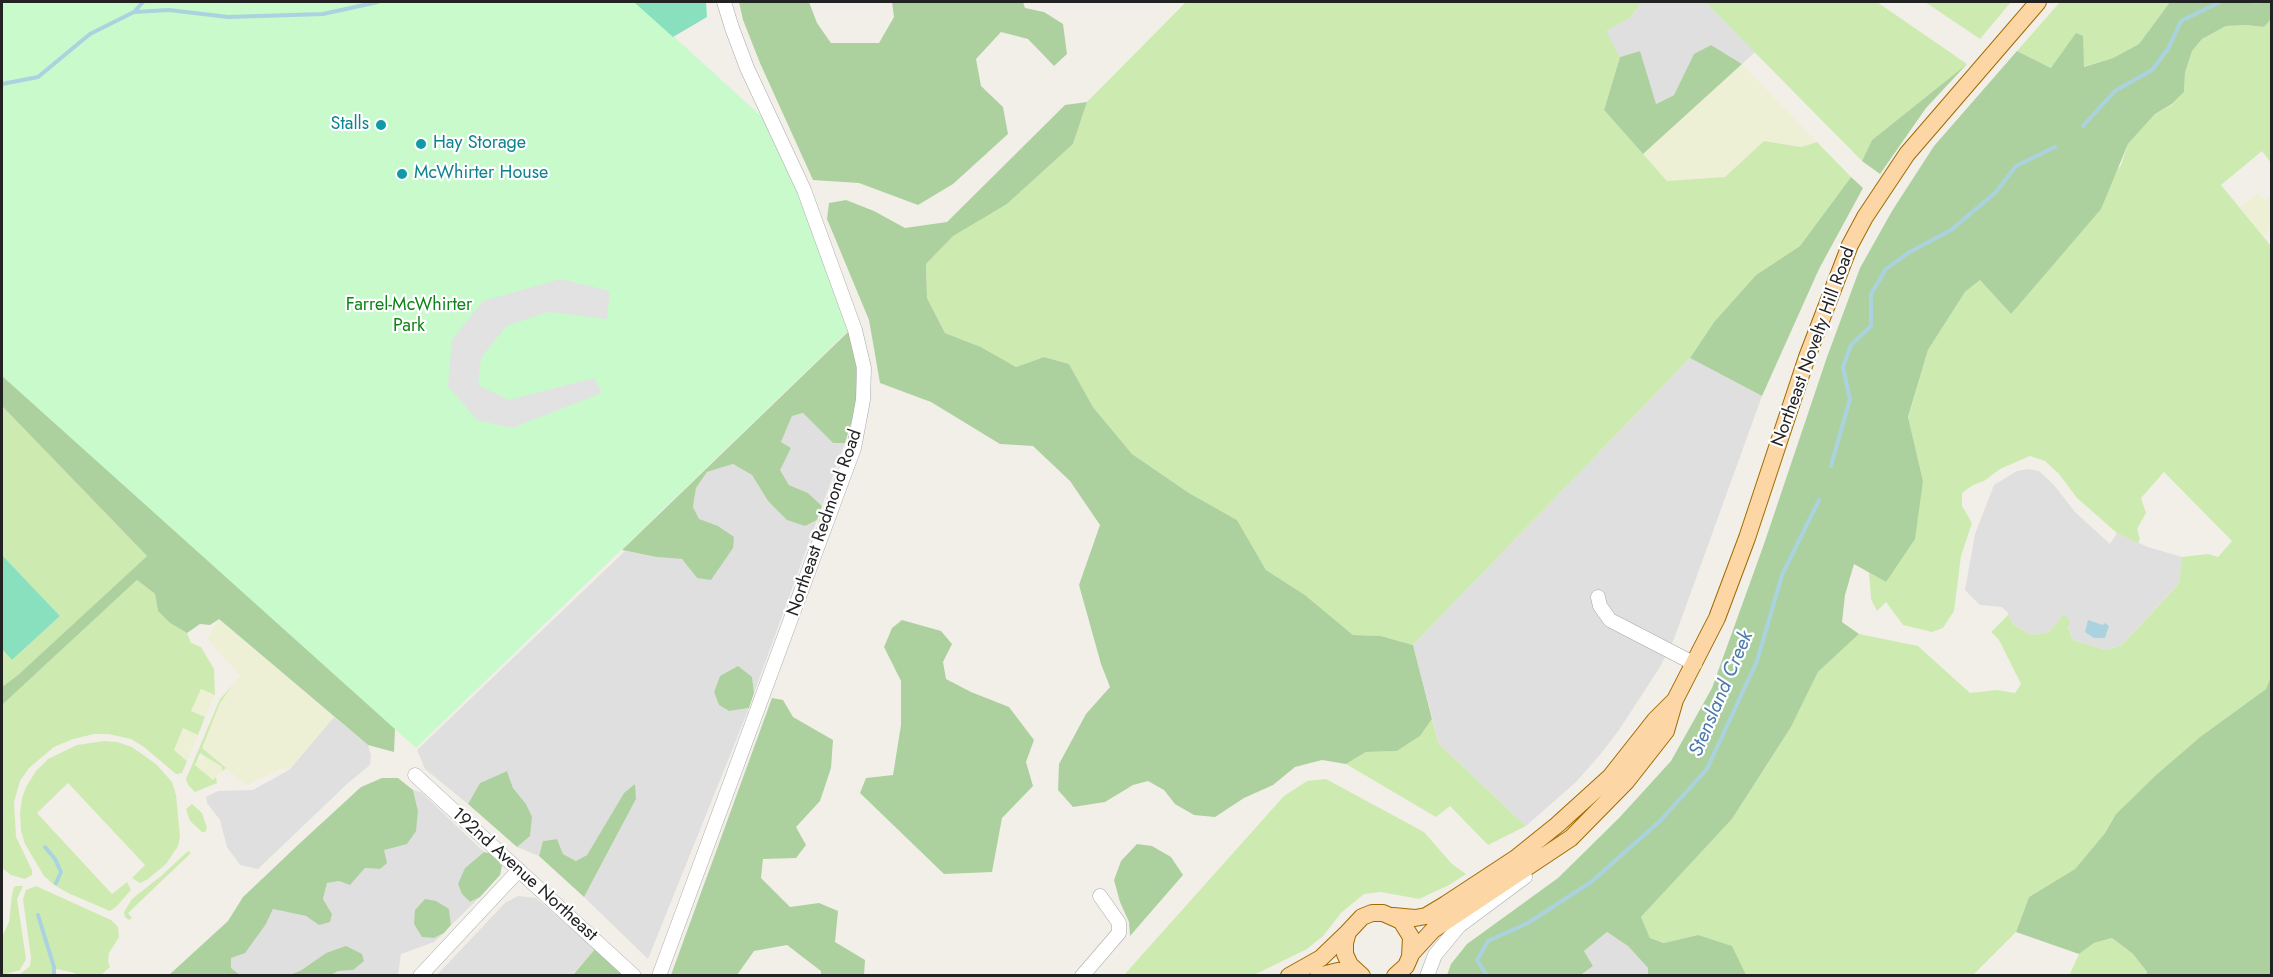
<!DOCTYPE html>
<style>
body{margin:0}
#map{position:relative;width:2273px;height:977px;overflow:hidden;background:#f2efe9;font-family:Jost,sans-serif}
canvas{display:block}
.frame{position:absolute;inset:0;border:3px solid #222;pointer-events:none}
</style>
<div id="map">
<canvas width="2273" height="977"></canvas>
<div class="frame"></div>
</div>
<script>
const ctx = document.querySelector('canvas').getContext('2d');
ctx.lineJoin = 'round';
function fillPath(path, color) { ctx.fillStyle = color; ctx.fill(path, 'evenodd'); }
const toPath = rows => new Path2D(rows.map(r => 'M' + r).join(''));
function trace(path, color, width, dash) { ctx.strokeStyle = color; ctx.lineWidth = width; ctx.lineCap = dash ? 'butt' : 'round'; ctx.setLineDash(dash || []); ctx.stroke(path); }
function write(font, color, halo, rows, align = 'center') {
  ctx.font = font + ' Jost,sans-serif'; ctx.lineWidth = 4.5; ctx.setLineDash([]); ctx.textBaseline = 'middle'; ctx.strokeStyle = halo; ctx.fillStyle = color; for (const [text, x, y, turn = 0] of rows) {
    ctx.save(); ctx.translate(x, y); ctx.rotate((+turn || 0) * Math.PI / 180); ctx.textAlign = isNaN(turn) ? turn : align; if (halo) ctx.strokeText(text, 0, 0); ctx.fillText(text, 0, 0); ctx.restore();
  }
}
fillPath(toPath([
 [1642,2,1705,2,1755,52,1742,64,1711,45,1694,55,1674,95,1655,104,1640,51,1620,57,1605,31,1630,18],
 [1690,358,1762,396,1674,639,1660,667,1619,730,1599,756,1576,782,1526,826,1439,744,1413,645],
 [803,413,833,443,845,443,822,506,808,493,789,485,779,469,791,448,781,442,792,416],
 [733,464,752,475,768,501,805,526,817,520,754,693,752,677,720,676,714,692,719,705,729,711,749,708,648,959,584,897,636,799,624,793,587,855,576,861,563,854,557,839,543,841,539,856,517,847,529,836,526,804,513,788,507,771,480,783,468,804,425,769,417,750,625,551,656,557,682,559,697,578,724,558,733,548,718,526,699,520,693,507,696,488,707,472],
 [2028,469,2039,471,2054,485,2075,512,2110,544,2117,533,2148,547,2182,557,2179,583,2122,645,2106,650,2073,640,2064,615,2048,633,2031,635,2013,624,2009,614,2002,607,1980,605,1965,590,1975,534,1994,485,2017,471],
 [334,717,368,745,371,755,370,765,348,783,258,869,240,865,227,847,220,820,207,803,206,797,218,791,253,790,289,770],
 [413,790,421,792,484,852,465,868,470,902,480,897,451,925,449,909,434,938,444,933,434,942,401,954,398,975,331,975,338,971,353,970,326,953,300,971,289,975,240,975,230,968,231,958,266,924,273,909,306,916,319,924,332,914,323,899,327,883,339,881,350,884,365,868,380,869,383,850,418,811],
 [518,896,536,898,595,949,572,975,436,976,505,903],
 [1607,932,1628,946,1648,968,1648,975,1581,976,1593,966,1584,951]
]), '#e0dfdf');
fillPath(toPath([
 [1742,64,1817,142,1801,147,1764,141,1725,178,1667,181,1643,154],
 [2258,192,2265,200,2271,194,2271,229,2263,236,2240,207],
 [219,619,334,717,289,770,281,769,246,785,201,748,220,703,240,676,207,639],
 [201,689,215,695,205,717,191,711],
 [183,728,198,735,187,761,174,750],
 [205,756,222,768,222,771,213,780,195,765,197,759,202,761]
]), '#eef0d5');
fillPath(toPath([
 [1186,2,1642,2,1630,18,1606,31,1620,57,1604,110,1667,181,1725,177,1764,141,1801,147,1817,142,1851,177,1800,246,1756,275,1714,322,1690,358,1413,645,1381,636,1353,635,1305,595,1266,570,1237,520,1189,493,1132,454,1093,407,1069,364,1044,357,1016,367,981,347,945,333,927,298,926,264,953,235,1007,204,1073,144,1087,102],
 [1705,2,1877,2,1967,64,1872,140,1862,161],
 [1925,2,2011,2,1980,39],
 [2060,2,2170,2,2139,44,2113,58,2083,67,2083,36,2051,68,2017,51],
 [2271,19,2271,163,2262,151,2221,185,2271,246,2272,677,2266,689,2200,737,2156,775,2116,814,2105,833,2075,869,2029,897,2016,932,1973,975,1746,975,1698,935,1665,943,1650,938,1641,917,1732,819,1791,727,1818,672,1859,634,1918,646,1970,693,1997,690,2015,693,2021,684,1999,640,1991,632,2009,614,2013,624,2031,635,2048,633,2064,614,2070,621,2068,627,2073,640,2106,650,2122,645,2172,591,2179,583,2182,557,2208,554,2218,557,2232,541,2164,472,2141,498,2146,513,2137,529,2140,539,2138,543,2117,533,2077,498,2059,474,2045,461,2030,456,2000,469,1984,481,1973,485,1962,493,1962,506,1972,523,1961,556,1954,611,1943,628,1932,632,1903,625,1886,602,1877,611,1871,599,1869,572,1886,582,1923,481,1908,418,1928,350,1965,292,1980,280,2011,314,2121,165,2128,144,2155,114,2172,105,2184,92,2185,73,2192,51,2202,39,2226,26,2246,25,2264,27],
 [2,406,147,556,18,675,2,687,2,649,12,660,60,616,2,555],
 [137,580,155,594,158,611,170,623,187,633,191,643,201,647,214,669,215,695,201,689,191,711,205,717,198,735,183,728,174,750,187,761,182,773,176,774,144,747,131,739,108,734,94,734,73,739,54,747,29,768,20,781,14,802,16,837,32,870,32,875,25,879,11,875,2,868,2,705],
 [233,685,220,703,202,748,226,768,222,771,222,767,200,753,195,765,213,780,216,777,217,783,195,792,188,785,186,779,220,699],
 [1432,719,1439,744,1526,826,1488,845,1450,806,1436,817,1346,764,1366,752,1397,751,1420,736],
 [104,741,117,742,132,747,156,764,165,774,172,782,176,795,180,837,178,846,166,864,148,879,140,883,132,878,145,865,68,783,37,813,112,894,127,882,131,890,117,906,110,911,68,893,54,885,44,876,25,844,21,831,20,813,22,798,26,787,36,771,48,759,77,745],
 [1326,779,1424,832,1452,864,1466,874,1449,885,1419,899,1381,892,1364,894,1341,913,1323,936,1307,949,1254,975,1124,975,1284,796,1307,781],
 [192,804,202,813,207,828,205,832,202,832,190,821,186,809],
 [188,851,191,853,128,913,132,918,129,920,125,917,124,912,132,899,161,876],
 [17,886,23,886,17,899,26,959,20,970,2,975,2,937,9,922,12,895,14,887],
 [36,886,111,920,118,927,119,937,109,953,108,961,110,967,101,975,76,975,75,973,57,969,51,975,18,976,30,966,31,958,23,899,26,890],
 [2112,938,2133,954,2147,972,2146,976,2069,976,2079,954,2094,943]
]), '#cdebb0');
fillPath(toPath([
 [739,2,809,2,817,23,831,43,879,43,894,17,892,2,1023,2,1025,8,1044,12,1063,24,1067,54,1054,66,1028,39,1001,32,976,59,981,86,1003,107,1008,134,953,184,918,205,859,183,813,180,760,63,743,20],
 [2170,2,2271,2,2271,19,2264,27,2246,25,2226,26,2202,39,2192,51,2185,73,2184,92,2172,104,2155,114,2128,144,2101,209,2011,314,1980,280,1965,292,1928,350,1908,417,1923,481,1915,539,1886,582,1854,564,1845,595,1842,622,1859,634,1818,672,1791,727,1732,819,1641,917,1650,938,1664,943,1698,935,1732,946,1746,975,1648,975,1648,968,1628,946,1607,932,1584,951,1593,966,1581,975,1447,975,1451,964,1467,944,1558,878,1619,818,1671,761,1712,688,1764,544,1827,357,1860,268,1892,211,1934,146,2017,51,2051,68,2076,33,2083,36,2084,67,2113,58,2139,44],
 [1711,45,1742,64,1643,154,1604,110,1620,57,1640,51,1656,104,1674,95,1694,54],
 [1967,64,1926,108,1880,174,1862,161,1872,140],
 [1087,102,1073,144,1007,204,953,236,926,264,927,298,945,333,981,347,1016,367,1044,357,1069,364,1093,407,1132,454,1189,493,1237,520,1266,570,1305,595,1353,635,1381,636,1413,645,1432,719,1420,736,1397,751,1366,752,1346,764,1322,760,1295,767,1273,785,1244,798,1215,817,1194,815,1175,804,1164,790,1148,781,1133,785,1105,802,1073,807,1058,790,1059,764,1086,714,1110,687,1101,664,1079,585,1100,525,1070,481,1033,446,1000,444,931,402,880,383,869,320,827,219,829,203,846,200,874,211,905,228,947,222,1065,105],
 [1851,177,1863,188,1819,269,1762,396,1690,358,1714,322,1756,275,1800,246],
 [849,331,855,350,858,400,845,443,833,443,803,413,792,416,781,442,791,448,780,470,789,485,808,493,822,506,817,520,805,526,787,520,768,501,752,475,733,464,707,472,696,488,693,507,699,519,718,526,734,537,733,548,711,580,697,578,682,559,656,557,622,550],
 [2,371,396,707,394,752,368,745,219,619,210,625,200,624,187,633,170,623,158,611,155,594,137,580,2,705,2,687,18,675,147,556,2,406],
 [902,620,941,631,952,644,943,662,946,679,971,692,1009,707,1034,740,1026,762,1033,786,1002,818,992,872,944,874,860,793,866,778,893,775,901,725,901,681,884,647,892,628],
 [738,666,752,677,754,693,749,708,729,711,719,705,714,692,720,676],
 [2271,677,2271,975,2146,975,2147,972,2133,954,2112,938,2094,943,2079,954,2016,932,2029,897,2075,869,2105,833,2116,814,2156,775,2200,737,2266,689],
 [772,698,783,700,793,717,833,740,831,768,820,801,796,827,806,845,796,858,763,859,761,878,790,907,819,903,838,911,835,942,865,960,864,975,821,975,821,971,787,945,754,951,737,975,671,975],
 [507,771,513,788,526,804,532,817,530,836,517,847,468,804,480,783],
 [382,778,398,778,413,790,418,811,416,831,407,844,384,850,387,863,380,869,365,868,350,885,339,881,327,883,323,899,332,914,330,922,319,925,306,916,273,909,266,924,245,953,231,958,231,968,240,975,169,975,228,921,243,897,299,844,361,787],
 [635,784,636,799,584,897,539,856,543,841,557,839,563,854,576,861,587,855,624,793],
 [1137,844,1152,846,1171,857,1183,875,1130,936,1129,922,1120,902,1114,880,1121,861],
 [484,852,492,854,502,866,500,875,480,897,470,902,462,894,458,884,465,868],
 [425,899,436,901,449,909,451,925,444,933,434,938,422,937,414,924,415,910],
 [346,946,362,954,364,961,353,970,338,971,331,975,289,975,300,971,326,953],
 [595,949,625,975,572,976]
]), '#add19e');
fillPath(toPath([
 [2,2,636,2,773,127,852,327,416,748,2,376]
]), '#c8facc');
fillPath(toPath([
 [634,2,706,2,707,17,673,37],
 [2,555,60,616,12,660,2,649]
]), '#88e0be');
fillPath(toPath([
 [561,279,610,291,607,319,548,312,506,326,481,358,478,385,509,400,594,378,602,393,512,428,477,420,448,386,452,340,483,301]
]), '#e2e2e2');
fillPath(toPath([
 [2088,620,2103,625,2105,623,2109,626,2105,638,2094,638,2085,632]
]), '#aad3df');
trace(toPath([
 [2254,2,2259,2],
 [134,12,169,10,228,17,323,14,378,2],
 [2,84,38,77,90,34,134,12,143,2],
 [2083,126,2115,91,2152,70,2168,49,2181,21,2220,2],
 [1831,466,1850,399,1843,367,1851,345,1871,326,1871,294,1886,269,1908,253,1951,230,1996,192,2016,166,2055,147],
 [45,847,55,859,61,872,56,883],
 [38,915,54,967,54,976],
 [1487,976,1477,960,1488,941,1528,923,1591,882,1660,821,1707,769,1757,661,1782,575,1819,500]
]), '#aad3df', 4);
const minor = toPath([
 [1598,597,1600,606,1610,620,1695,664],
 [415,775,634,976],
 [420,976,519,870],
 [659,976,854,448,863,400,864,368,855,330,804,190,747,68,732,28,724,2],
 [1082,976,1119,933,1119,923,1100,896],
 [1427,976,1435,955,1459,926,1525,877]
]);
const major = toPath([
 [1393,916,1415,918,1426,916,1446,904,1516,858,1557,825,1610,777,1655,720,1674,701],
 [1411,954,1433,930,1571,838,1626,782,1666,731,1675,700,1717,618,1747,538,1807,357,1850,245,1865,217,1907,154,2038,2],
 [1289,976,1321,958,1348,932],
 [1318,976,1338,971,1357,973],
 [1362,976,1350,965,1345,954,1345,943,1348,932,1362,917,1372,913,1383,913,1401,921,1411,937,1410,957,1406,966,1395,976]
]);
trace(minor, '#a9a9a9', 15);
trace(major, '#a06b00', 18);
trace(minor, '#fff', 14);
trace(major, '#fcd6a4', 16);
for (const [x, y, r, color] of [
 [381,125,6,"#0f9aa8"],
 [421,144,6,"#0f9aa8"],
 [402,174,6,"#0f9aa8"]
]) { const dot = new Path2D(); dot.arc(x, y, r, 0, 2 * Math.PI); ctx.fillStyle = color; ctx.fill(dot); trace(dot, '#fff', 2); }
write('18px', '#0d838f', '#fff', [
 ["Stalls",369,125,"right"],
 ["Hay Storage",433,144],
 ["McWhirter House",414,174]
], 'left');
write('18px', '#0c8416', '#fff', [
 ["Farrel-McWhirter",409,306],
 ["Park",409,327]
]);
write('18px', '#222', '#fff', [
 ["Northeast Novelty Hill Road",1814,347,-70],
 ["Northeast Redmond Road",825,523,-71],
 ["192nd Avenue Northeast",524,875,42]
]);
write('italic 20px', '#4a7aab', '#fff', [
 ["Stensland Creek",1722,694,-67]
]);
</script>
